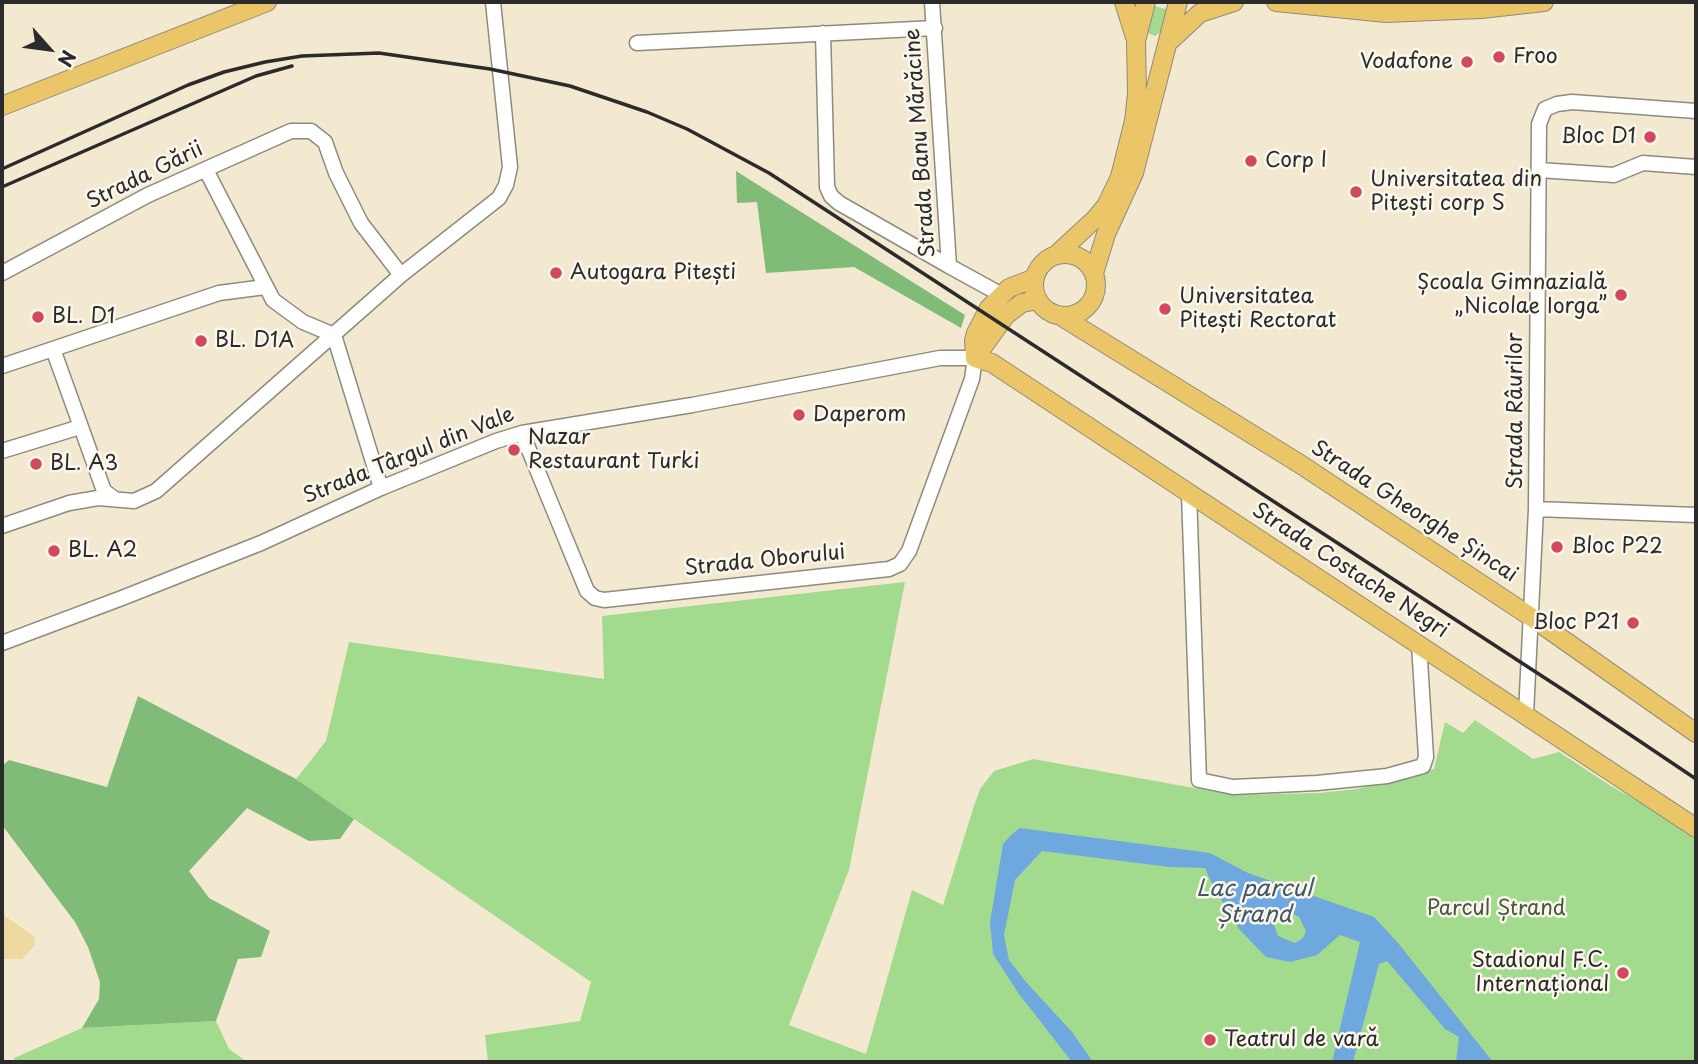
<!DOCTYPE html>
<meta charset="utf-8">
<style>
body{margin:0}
#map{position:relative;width:1698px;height:1064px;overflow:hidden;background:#f3e9d1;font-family:"Playpen Sans",sans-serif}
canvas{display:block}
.frame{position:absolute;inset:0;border:4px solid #2b2b2b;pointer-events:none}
.north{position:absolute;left:14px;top:14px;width:70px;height:70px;-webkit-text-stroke:5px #fbf7ec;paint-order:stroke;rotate:118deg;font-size:19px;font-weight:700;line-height:28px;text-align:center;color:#2b2b2b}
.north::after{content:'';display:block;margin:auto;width:24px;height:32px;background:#2b2b2b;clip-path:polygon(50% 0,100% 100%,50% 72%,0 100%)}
</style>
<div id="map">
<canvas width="1698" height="1064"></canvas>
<div class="frame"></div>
<div class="north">N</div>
</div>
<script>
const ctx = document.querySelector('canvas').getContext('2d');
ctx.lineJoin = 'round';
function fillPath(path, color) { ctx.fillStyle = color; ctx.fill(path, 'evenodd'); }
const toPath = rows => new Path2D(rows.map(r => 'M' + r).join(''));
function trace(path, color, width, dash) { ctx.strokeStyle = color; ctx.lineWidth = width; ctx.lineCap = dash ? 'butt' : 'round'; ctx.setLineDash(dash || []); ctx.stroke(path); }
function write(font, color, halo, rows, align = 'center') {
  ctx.font = font + ' "Playpen Sans",sans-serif'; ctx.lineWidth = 5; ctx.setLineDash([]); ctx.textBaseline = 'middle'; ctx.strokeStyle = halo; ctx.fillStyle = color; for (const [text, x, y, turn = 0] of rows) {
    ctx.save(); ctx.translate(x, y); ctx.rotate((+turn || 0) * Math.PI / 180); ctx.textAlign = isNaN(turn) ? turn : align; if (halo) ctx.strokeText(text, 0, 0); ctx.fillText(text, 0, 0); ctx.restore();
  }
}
fillPath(toPath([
 [1151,5,1169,10,1162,31,1155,36,1148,33,1147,20],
 [905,582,849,870,789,1025,866,1054,912,890,943,905,974,806,980,789,994,771,1033,759,1233,795,1319,793,1357,789,1434,769,1445,722,1463,733,1475,720,1533,759,1559,752,1611,786,1672,820,1696,836,1696,1062,488,1062,485,1035,580,1021,591,982,296,779,326,741,349,642,604,679,602,616],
 [216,1021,229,1049,247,1062,14,1062,14,1058,82,1028]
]), '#a2db8d');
fillPath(toPath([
 [736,171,965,315,961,328,854,267,766,273,757,202,737,203],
 [138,696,296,779,354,819,340,839,309,841,247,808,189,871,209,898,270,931,261,957,238,959,216,1021,82,1028,99,999,100,982,88,947,75,922,2,825,2,766,9,760,107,787]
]), '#81bb78');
fillPath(toPath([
 [2,914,34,936,35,945,22,959,2,959]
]), '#eeda9e');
fillPath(toPath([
 [1020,828,1210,853,1248,873,1374,917,1398,943,1493,1062,1456,1062,1459,1037,1445,1029,1387,961,1379,964,1353,1062,1332,1062,1360,942,1340,935,1317,955,1290,962,1266,957,1239,929,1213,886,1205,868,1170,867,1042,851,1015,880,1004,935,1009,960,1026,982,1072,1032,1093,1062,1072,1062,1019,994,993,954,990,922,1003,844,1012,834],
 [1292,913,1299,917,1306,931,1303,938,1295,943,1278,936,1274,924,1278,917,1284,913]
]), '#6fa8de');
const minor = toPath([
 [932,2,949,266,1000,294],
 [823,33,827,187,831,196,839,203,949,266],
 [637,43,935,28],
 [206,170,273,300,303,322,334,335,381,488],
 [1539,170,1614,175,1643,163,1696,167],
 [2,273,148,195,291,131,311,131,325,142,336,173,361,223,401,275],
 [53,349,219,293,265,287],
 [2,366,53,349,104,491,115,499],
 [2,451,80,427],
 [1189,493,1199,780,1233,787,1317,783,1387,776,1423,766,1426,757,1419,644],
 [1536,509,1696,515],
 [2,526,69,503,98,498,134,501,156,491,401,275,499,198,506,185,510,167,493,2],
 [2,643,122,598,261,543,381,488,496,441,522,433,692,405,940,358,975,358,972,379,909,551,900,564,889,569,604,600,595,598,587,591,522,433],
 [1526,714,1536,509,1539,124,1545,109,1557,104,1572,102,1696,111]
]);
const major = toPath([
 [1124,2,1135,37],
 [1276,2,1386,13,1481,9,1544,2],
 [1171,40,1200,13,1234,2],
 [2,106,267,2],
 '1034 285a31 31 0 1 1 62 0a31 31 0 1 1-62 0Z',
 [1056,255,1096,218,1106,206,1120,177,1134,121,1137,94,1136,41,1146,2],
 [1094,273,1106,234,1134,173,1178,2],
 [1059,315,1300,464,1531,617,1696,733],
 [975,358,992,363,1696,828],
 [975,358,974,341,976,333,989,308,1009,288,1035,278],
 [975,358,1006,315,1022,303,1038,300]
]);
trace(minor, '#8f8a7e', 17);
trace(major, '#8f8a7e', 20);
trace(minor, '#fff', 14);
trace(major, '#ebc669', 18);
trace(toPath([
 [2,169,188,85,224,72,265,62,302,56,379,53,490,69,570,86,647,112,687,129,769,173,1568,693,1696,779],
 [2,187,256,76,292,66]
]), '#2b2b2b', 3.5);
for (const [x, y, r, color] of [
 [1499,57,7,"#d1495b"],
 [1467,62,7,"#d1495b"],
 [1650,137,7,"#d1495b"],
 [1251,161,7,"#d1495b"],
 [1356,192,7,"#d1495b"],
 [556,273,7,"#d1495b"],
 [1621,295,7,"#d1495b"],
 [1165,309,7,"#d1495b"],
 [38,317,7,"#d1495b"],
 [201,341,7,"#d1495b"],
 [799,415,7,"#d1495b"],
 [514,450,7,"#d1495b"],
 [36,464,7,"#d1495b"],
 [1557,547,7,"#d1495b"],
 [54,551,7,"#d1495b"],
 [1633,623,7,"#d1495b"],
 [1623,973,7,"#d1495b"],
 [1210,1040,7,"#d1495b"]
]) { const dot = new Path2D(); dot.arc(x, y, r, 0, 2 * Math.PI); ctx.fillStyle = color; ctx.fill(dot); trace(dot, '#fbf7ec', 2.5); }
write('21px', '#2b2b2b', '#fbf7ec', [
 ["Froo",1513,57],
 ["Vodafone",1453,62,"right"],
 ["Bloc D1",1636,137,"right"],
 ["Corp I",1265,161],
 ["Universitatea din",1370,180],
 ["Pitești corp S",1370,204],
 ["Autogara Pitești",570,273],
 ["Școala Gimnazială",1607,283,"right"],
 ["„Nicolae Iorga”",1607,307,"right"],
 ["Universitatea",1179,297],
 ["Pitești Rectorat",1179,321],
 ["BL. D1",52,317],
 ["BL. D1A",215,341],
 ["Daperom",813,415],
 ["Nazar",528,438],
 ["Restaurant Turki",528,462],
 ["BL. A3",50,464],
 ["Bloc P22",1571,547],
 ["BL. A2",68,551],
 ["Bloc P21",1619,623,"right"],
 ["Stadionul F.C.",1609,961,"right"],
 ["Internațional",1609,985,"right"],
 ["Teatrul de vară",1224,1040]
], 'left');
write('21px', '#2b2b2b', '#fbf7ec', [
 ["Strada Banu Mărăcine",921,143,-94],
 ["Strada Gării",145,176,-26],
 ["Strada Râurilor",1516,411,-90],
 ["Strada Târgul din Vale",409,456,-22],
 ["Strada Gheorghe Șincai",1414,512,33],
 ["Strada Oborului",765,561,-6],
 ["Strada Costache Negri",1350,571,33]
]);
write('21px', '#495744', '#fbf7ec', [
 ["Parcul Ștrand",1496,909]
]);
write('italic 23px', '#43576a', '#fbf7ec', [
 ["Lac parcul",1254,890],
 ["Ștrand",1254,916]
]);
</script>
